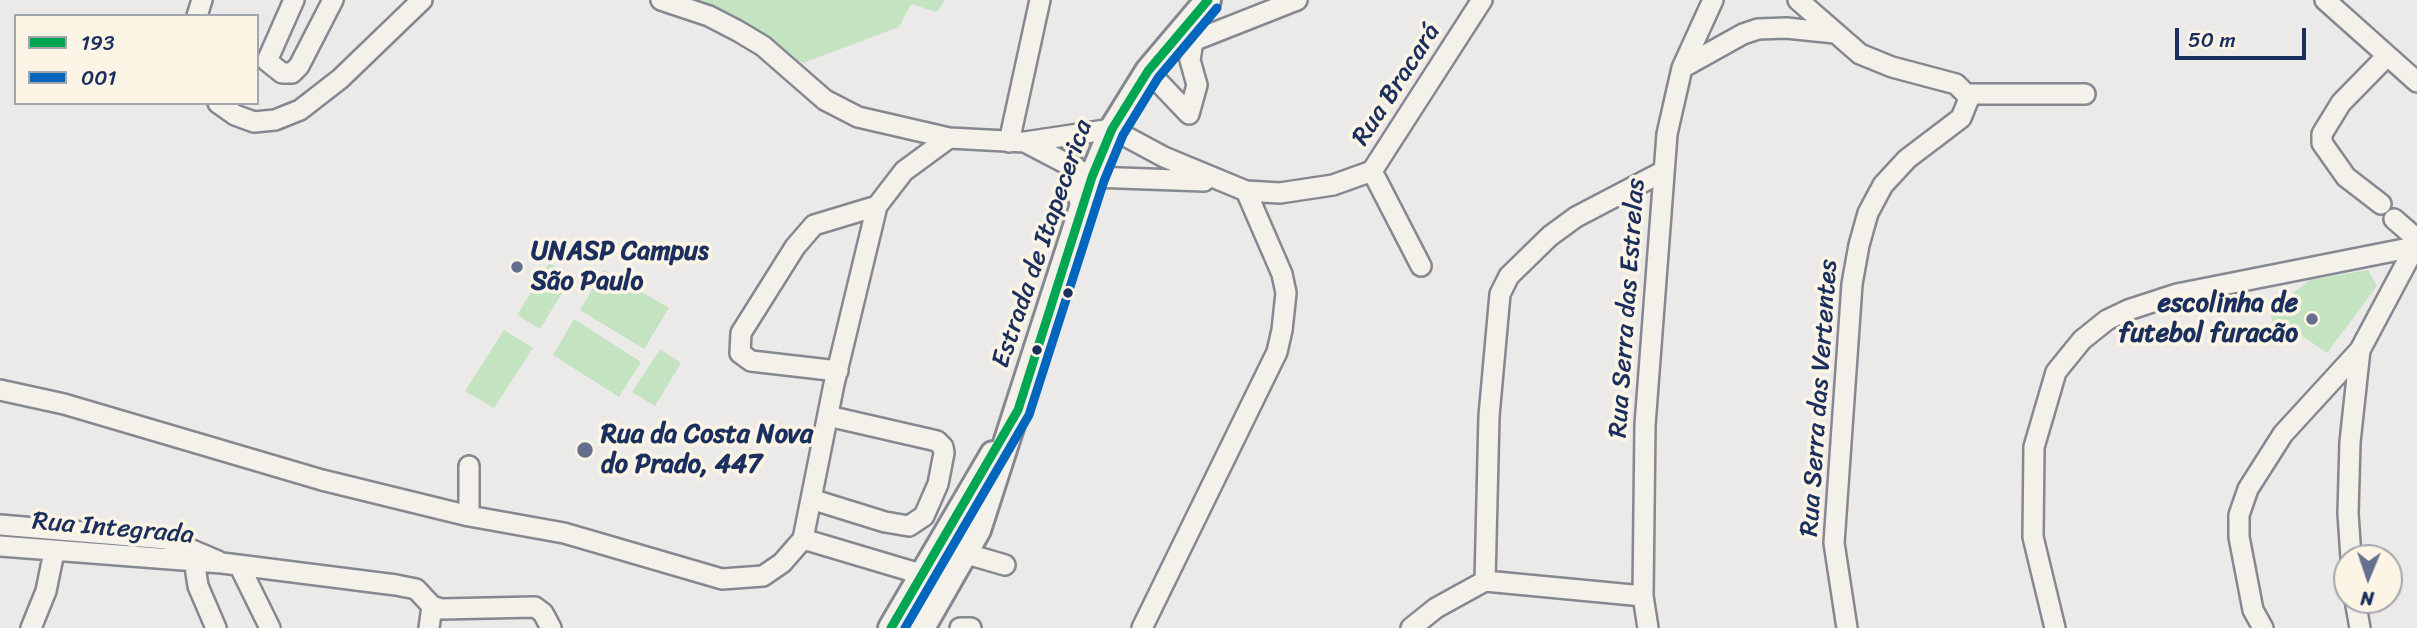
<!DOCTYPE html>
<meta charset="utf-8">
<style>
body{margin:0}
#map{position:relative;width:2417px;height:628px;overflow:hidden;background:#ebeae8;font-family:Sriracha,sans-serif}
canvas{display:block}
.legend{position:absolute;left:14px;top:14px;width:245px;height:91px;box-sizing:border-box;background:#fcf5e5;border:2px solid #a2a6af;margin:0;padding:9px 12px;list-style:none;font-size:21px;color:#1b2f5e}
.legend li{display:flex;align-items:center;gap:14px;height:35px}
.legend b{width:35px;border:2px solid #a2a6af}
.north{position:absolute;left:2333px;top:544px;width:70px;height:70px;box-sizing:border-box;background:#fcf5e5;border:2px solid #a2a6af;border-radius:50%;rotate:182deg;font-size:19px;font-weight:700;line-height:28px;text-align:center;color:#1b2f5e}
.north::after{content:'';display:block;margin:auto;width:24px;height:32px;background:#64708e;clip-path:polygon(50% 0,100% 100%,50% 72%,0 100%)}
.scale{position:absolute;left:2175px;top:28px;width:131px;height:32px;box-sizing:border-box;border:4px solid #1b2f5e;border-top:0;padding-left:9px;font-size:21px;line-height:24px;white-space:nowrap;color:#1b2f5e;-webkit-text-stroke:5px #fcf5e5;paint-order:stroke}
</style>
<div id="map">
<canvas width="2417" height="628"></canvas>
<ul class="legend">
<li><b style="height:9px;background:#00a651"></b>193</li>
<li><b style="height:9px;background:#0065bd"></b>001</li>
</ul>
<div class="north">N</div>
<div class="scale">50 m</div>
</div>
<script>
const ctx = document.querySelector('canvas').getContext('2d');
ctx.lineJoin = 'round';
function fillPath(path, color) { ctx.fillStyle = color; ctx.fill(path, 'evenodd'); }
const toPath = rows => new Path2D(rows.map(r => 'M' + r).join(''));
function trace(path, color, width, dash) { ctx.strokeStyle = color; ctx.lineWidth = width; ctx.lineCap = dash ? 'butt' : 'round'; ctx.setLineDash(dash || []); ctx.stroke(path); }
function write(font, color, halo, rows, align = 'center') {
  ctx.font = font + ' Sriracha,sans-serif'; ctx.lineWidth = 7; ctx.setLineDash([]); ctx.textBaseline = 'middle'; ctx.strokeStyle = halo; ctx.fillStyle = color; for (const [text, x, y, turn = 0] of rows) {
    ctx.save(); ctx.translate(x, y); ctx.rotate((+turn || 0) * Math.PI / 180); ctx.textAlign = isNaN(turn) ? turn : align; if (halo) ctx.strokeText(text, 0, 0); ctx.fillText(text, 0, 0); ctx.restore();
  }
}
fillPath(toPath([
 [697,0,945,0,937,12,911,4,899,27,803,63],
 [549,263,572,277,540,329,517,315],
 [604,270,669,308,644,349,580,310],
 [2368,270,2377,286,2327,353,2288,326,2275,331,2270,311,2310,280],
 [574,319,641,362,619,397,553,355],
 [504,330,533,348,494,408,465,391],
 [660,349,681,363,655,406,632,392]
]), '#c4e3c1');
const minor = toPath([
 [294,0,267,61,282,73,292,73,299,66,333,0],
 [661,0,709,16,738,31,763,46,825,100,858,117,949,138],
 [1798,0,1860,54,1892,67,1956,84,1966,94,1968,101,1961,118,1907,159,1883,185,1868,213,1859,245,1852,284,1834,543,1847,628],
 [2325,0,2417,82],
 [197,16,202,0],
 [1181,39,1193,41,1297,0],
 [1682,68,1743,34,1758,29,1786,28,1835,33],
 [1148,71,1189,114,1197,85,1190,60,1193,41],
 [1966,94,2085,94],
 [218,103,235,115,254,122,275,120,300,110,340,79,422,0],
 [1009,142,1040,0],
 [1025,142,1092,177,1204,181],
 [1372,171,1421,266],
 [2381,204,2346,177,2322,143,2322,134,2341,103,2387,56],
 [2394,219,2417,239],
 [838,371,751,361,740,353,741,333,795,247,814,225,877,206],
 [0,390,64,404,322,480,469,516,564,533,722,579,763,576,782,563,803,539,834,384,877,206,904,171,949,138,1025,142,1112,129,1164,157,1246,191,1280,193,1333,185,1372,171,1482,0],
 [469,466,469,516],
 [811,499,885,522,909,526,924,516,938,484,944,453,943,447,937,441,828,416],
 [0,525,166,539,218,561],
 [803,539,924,575],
 [0,546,222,563,396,585,416,589,432,606,441,609,535,607,543,613,551,628],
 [193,553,198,586,216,628],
 [967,554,1005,565],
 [2351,558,2348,513,2350,442,2360,350,2417,243],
 [240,567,270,628],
 [1485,581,1489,416,1500,294,1509,276,1550,236,1576,217,1664,171],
 [2355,600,2360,628],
 [31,628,46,591,54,552],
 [429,628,432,606],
 [960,628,971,628],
 [1142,628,1277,352,1282,330,1286,293,1282,274,1246,191],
 [1411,628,1436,608,1485,581,1643,596],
 [1648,628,1643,596,1645,425,1667,134,1682,68,1713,0],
 [2055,628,2033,537,2034,447,2056,372,2082,340,2107,320,2128,310,2177,294,2414,247],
 [2263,628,2253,610,2239,537,2239,515,2248,489,2283,434,2360,350]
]);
const major = toPath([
 [1072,167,1083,204],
 [891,628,993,454],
 [922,628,978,530,1092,177,1112,129,1148,71,1208,0]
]);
trace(minor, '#858890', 24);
trace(major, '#858890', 30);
trace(minor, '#f4f1eb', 19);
trace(major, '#f4f1eb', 24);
trace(toPath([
 [891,628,1018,410,1092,177,1112,129,1148,71,1208,0]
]), '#00a651', 9);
trace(toPath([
 [905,628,1029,415,1104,181,1123,135,1158,78,1217,8]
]), '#0065bd', 9);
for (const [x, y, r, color] of [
 [517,267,7,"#64708e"],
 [1068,293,6,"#1b2f5e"],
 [2312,319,7,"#64708e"],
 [1037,350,6,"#1b2f5e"],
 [585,450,9,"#64708e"]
]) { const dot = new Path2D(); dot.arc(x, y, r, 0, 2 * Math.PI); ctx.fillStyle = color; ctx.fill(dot); trace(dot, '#fcf5e5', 2.5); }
write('26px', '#1b2f5e', '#fcf5e5', [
 ["Rua Bracará",1397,85,-57],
 ["Estrada de Itapecerica",1043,244,-71],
 ["Rua Serra das Estrelas",1628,308,-86],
 ["Rua Serra das Vertentes",1820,398,-86],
 ["Rua Integrada",113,529,5]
]);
write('bold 26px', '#1b2f5e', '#fcf5e5', [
 ["UNASP Campus",531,252],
 ["São Paulo",531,282],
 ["escolinha de",2298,304,"right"],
 ["futebol furacão",2298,334,"right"],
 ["Rua da Costa Nova",601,435],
 ["do Prado, 447",601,465]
], 'left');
</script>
